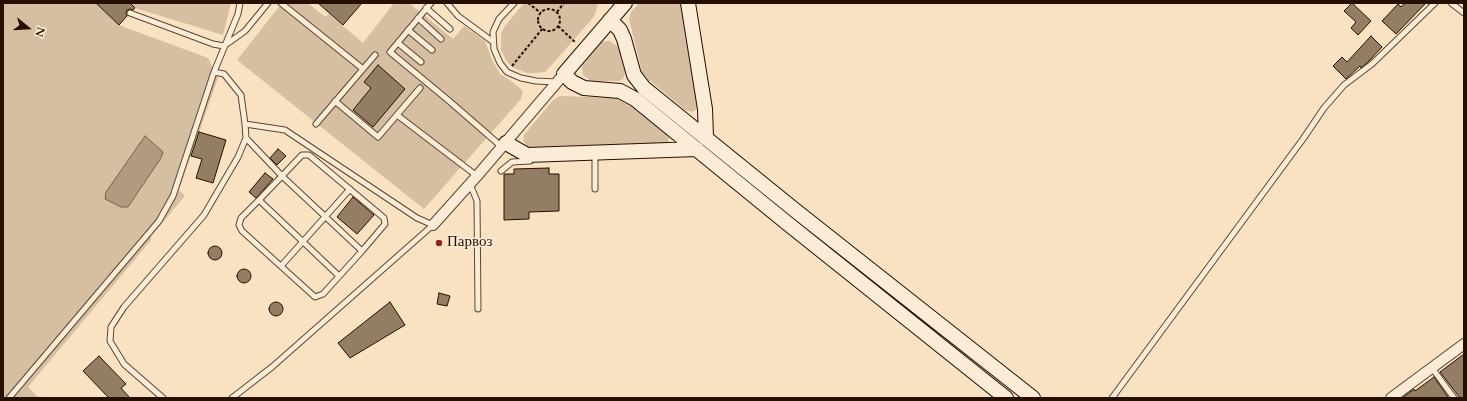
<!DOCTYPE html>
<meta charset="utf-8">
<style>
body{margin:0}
#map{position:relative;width:1467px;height:401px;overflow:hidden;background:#f9e2c2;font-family:Cardo,serif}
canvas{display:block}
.frame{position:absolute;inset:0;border:4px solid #270f00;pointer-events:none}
.north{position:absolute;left:8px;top:8px;width:40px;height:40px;-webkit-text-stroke:3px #fbecd7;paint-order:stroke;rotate:108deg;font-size:11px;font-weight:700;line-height:16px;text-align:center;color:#270f00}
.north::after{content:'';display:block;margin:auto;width:14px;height:18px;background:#270f00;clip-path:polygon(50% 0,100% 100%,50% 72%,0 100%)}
</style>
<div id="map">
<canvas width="1467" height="401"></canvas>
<div class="frame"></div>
<div class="north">N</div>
</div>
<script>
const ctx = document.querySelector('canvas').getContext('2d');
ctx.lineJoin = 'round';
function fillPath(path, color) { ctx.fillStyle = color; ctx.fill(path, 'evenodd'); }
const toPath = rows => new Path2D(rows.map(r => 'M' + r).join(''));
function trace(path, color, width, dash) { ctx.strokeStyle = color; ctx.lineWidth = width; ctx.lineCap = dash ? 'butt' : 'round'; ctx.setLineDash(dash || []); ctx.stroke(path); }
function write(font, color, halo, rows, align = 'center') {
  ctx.font = font + ' Cardo,serif'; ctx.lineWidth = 3; ctx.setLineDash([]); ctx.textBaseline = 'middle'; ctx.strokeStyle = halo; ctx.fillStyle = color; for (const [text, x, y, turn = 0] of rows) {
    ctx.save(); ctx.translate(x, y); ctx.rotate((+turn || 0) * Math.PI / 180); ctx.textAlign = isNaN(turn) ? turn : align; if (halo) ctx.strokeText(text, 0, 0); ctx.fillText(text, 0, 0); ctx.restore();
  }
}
fillPath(toPath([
 [3,3,96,3,119,25,208,58,218,78,179,190,185,196,151,236,151,240,28,387,39,398,3,398],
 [130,3,231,3,223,35,135,8],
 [282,3,308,3,325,17,329,14,363,43,394,3,409,3,453,39,464,26,485,41,492,60,500,74,514,83,523,91,521,99,424,209,237,60],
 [524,3,598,3,596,12,592,19,549,68,545,72,534,73,527,73,514,68,507,62,501,50,501,33,505,26],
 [639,3,684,3,698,102,697,109,692,112,685,110,648,79,642,72,629,19,631,12],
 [610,41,618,47,625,74,623,79,619,81,591,81,583,75,582,66,602,42],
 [560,96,617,98,629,102,666,132,669,138,667,144,533,149,527,147,523,140,524,135,553,100]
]), '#d5bea1');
const water = toPath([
 [145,136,163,152,161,158,128,207,121,207,105,199,106,192,145,136]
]);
fillPath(water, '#b29a80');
trace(water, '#7a624d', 1);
const building = toPath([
 [96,3,130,3,135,8,133,10,130,9,127,10,126,13,127,16,119,25,96,3],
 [318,3,362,3,343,25,318,3],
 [1352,3,1371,21,1358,35,1351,28,1356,22,1344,11,1352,3],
 [1405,3,1426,3,1396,34,1382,21,1398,4,1401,7,1405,3],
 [1371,36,1382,47,1368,62,1361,68,1360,66,1346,79,1333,66,1342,57,1347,62,1371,36],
 [378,65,405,89,373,127,353,110,371,88,364,82,378,65],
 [199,132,226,140,213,183,196,178,202,159,191,156,199,132],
 [278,149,286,156,277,165,270,158,278,149],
 [549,168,549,174,559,174,559,211,529,212,529,219,504,220,504,174,514,174,514,169,549,168],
 [265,173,273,179,256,198,249,192,265,173],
 [353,197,374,215,357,234,337,217,353,197],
 '208 253a7 7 0 1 1 14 0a7 7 0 1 1-14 0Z',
 '237 276a7 7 0 1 1 14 0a7 7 0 1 1-14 0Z',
 [439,293,450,296,447,306,437,304,439,293],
 '269 309a7 7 0 1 1 14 0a7 7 0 1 1-14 0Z',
 [390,302,405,325,350,358,338,343,390,302],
 [1464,354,1464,398,1460,398,1440,372,1464,354],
 [99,356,126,384,121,388,130,398,109,398,83,371,99,356],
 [1434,377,1448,397,1447,398,1402,398,1414,389,1415,391,1434,377]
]);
fillPath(building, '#947d65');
trace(building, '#270f00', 1);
const lane = toPath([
 [281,3,363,69],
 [431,3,390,52,448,100,502,147],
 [447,3,458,16,492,41],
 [514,3,499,19,493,32,494,49,500,63,507,72,521,78,536,81,556,82],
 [1451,3,1464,13],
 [426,8,450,29],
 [130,13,213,44,224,46,245,31,268,3],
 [418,18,441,39],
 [408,30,432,50],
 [398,43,421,62],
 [335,101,378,137,420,88],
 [397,115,477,176],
 [316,124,375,55],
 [246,138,282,176,362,251,323,294,315,297,242,231,239,225,241,218,259,200,282,176,302,155,309,155,384,218,385,224,362,251],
 [595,154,595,189],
 [501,171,512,162,530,161],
 [470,184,477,201,478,309],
 [259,200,339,276],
 [281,266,350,189],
 [1432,368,1454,398],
 [9,398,159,221,173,196,214,72,238,14,240,3],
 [163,398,124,364,110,341,111,327,124,307,204,215,238,157,246,138,245,124,241,95,224,74,214,72],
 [232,398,272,367,433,225,417,218,285,130,245,124],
 [1112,398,1303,139,1324,108,1344,85,1372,64,1435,3]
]);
const street = toPath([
 [433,225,477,176,564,74],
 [1391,398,1464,344]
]);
const secondary = toPath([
 [625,3,564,74,572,82,584,88,620,91,635,99,787,223,1006,398],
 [688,3,705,109,706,137],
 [610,20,620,30,624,39,634,75,644,88,796,211,1033,398],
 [506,143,527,155,697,149]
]);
trace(lane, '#5c4430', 7);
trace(street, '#5c4430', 12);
trace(secondary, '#270f00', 16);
trace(toPath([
 [528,3,541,13],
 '538 20a11 11 0 1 1 22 0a11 11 0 1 1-22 0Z',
 [557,12,564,3],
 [558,26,576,43],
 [512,66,543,28]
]), '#270f00', 2, [3, 2]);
trace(lane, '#fbecd7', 5);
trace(street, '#fbecd7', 10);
trace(secondary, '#fbecd7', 14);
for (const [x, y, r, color] of [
 [439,243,4,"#8f2418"]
]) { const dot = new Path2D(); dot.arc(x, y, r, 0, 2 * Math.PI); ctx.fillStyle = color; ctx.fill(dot); trace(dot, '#fbecd7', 1.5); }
write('15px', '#270f00', '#fbecd7', [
 ["Парвоз",447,243]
], 'left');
</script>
